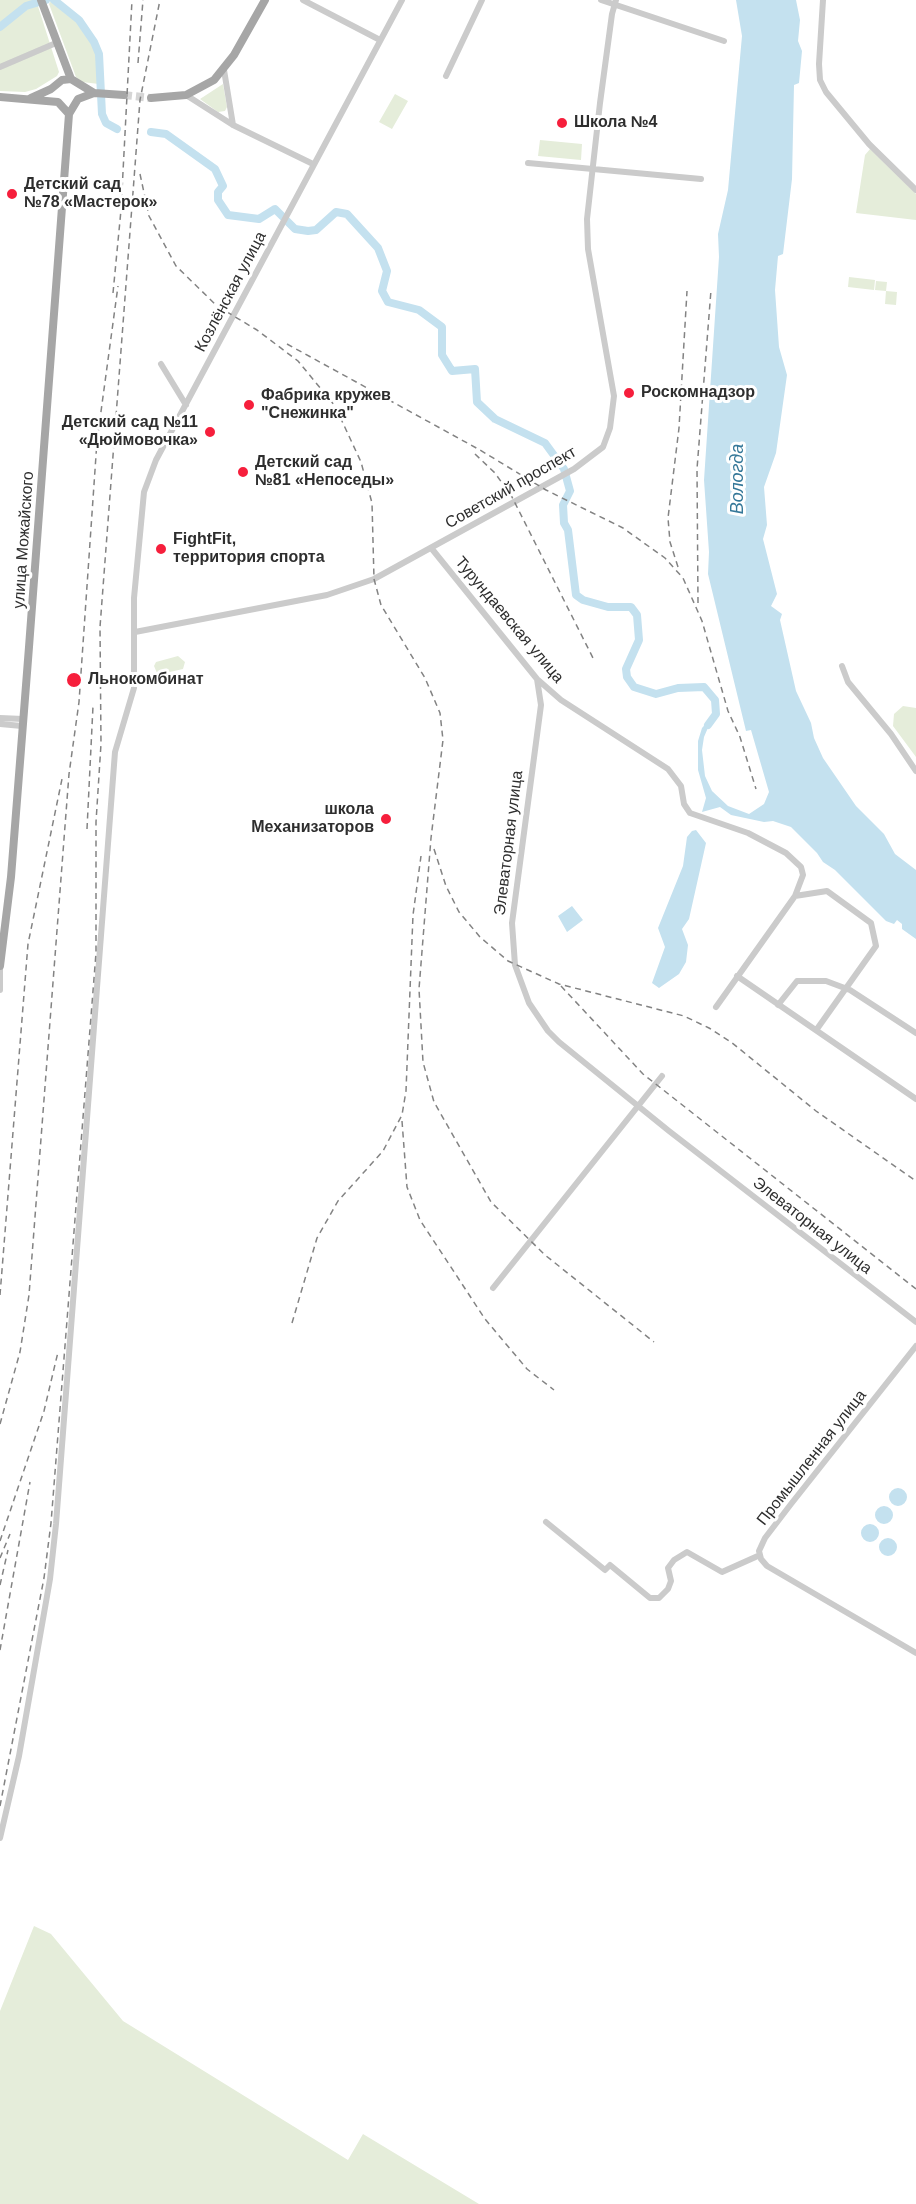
<!DOCTYPE html>
<meta charset="utf-8">
<style>
body{margin:0}
canvas{display:block;background:#fff}
</style>
<canvas width="916" height="2204"></canvas>
<script>
const ctx = document.querySelector('canvas').getContext('2d');
ctx.lineJoin = 'round';
function fillPath(path, color) { ctx.fillStyle = color; ctx.fill(path, 'evenodd'); }
const toPath = rows => new Path2D(rows.map(r => 'M' + r).join(''));
function trace(path, color, width, dash) { ctx.strokeStyle = color; ctx.lineWidth = width; ctx.lineCap = dash ? 'butt' : 'round'; ctx.setLineDash(dash || []); ctx.stroke(path); }
function write(font, color, halo, rows, align = 'center') {
  ctx.font = font + ' Helvetica,sans-serif'; ctx.lineWidth = 6; ctx.setLineDash([]); ctx.textBaseline = 'middle'; ctx.strokeStyle = halo; ctx.fillStyle = color; for (const [text, x, y, turn = 0] of rows) {
    ctx.save(); ctx.translate(x, y); ctx.rotate((+turn || 0) * Math.PI / 180); ctx.textAlign = isNaN(turn) ? turn : align; if (halo) ctx.strokeText(text, 0, 0); ctx.fillText(text, 0, 0); ctx.restore();
  }
}
fillPath(toPath([
 [0,0,36,0,59,72,57,76,36,89,25,92,0,91],
 [51,1,68,13,90,37,96,50,99,84,82,82,76,77,49,4],
 [223,84,227,107,225,111,218,112,200,99],
 [395,94,408,101,392,129,379,122],
 [540,140,582,144,581,160,538,156],
 [870,149,916,194,916,220,856,213,865,155],
 [849,277,875,280,874,290,848,287],
 [876,281,887,282,886,291,897,292,896,305,885,304,886,291,875,290],
 [178,656,185,662,183,669,161,674,157,673,154,666,156,662],
 [903,706,916,708,916,757,893,726,894,714],
 [34,1926,51,1934,123,2021,348,2160,363,2134,479,2204,0,2204,0,2011]
]), '#e5edda');
fillPath(toPath([
 [736,0,796,0,800,20,798,41,802,51,799,83,794,85,792,179,783,254,778,256,775,290,779,347,787,375,776,453,764,487,767,525,763,539,777,594,771,606,782,614,780,620,796,691,811,723,814,738,823,758,856,806,884,834,895,854,916,870,916,939,902,929,902,924,897,920,894,924,886,921,835,870,823,862,817,853,791,827,773,821,764,822,731,815,720,807,702,812,706,798,698,770,698,741,702,728,713,716,704,737,702,750,705,776,712,791,728,806,749,814,764,804,769,792,751,730,746,731,708,574,709,552,704,480,719,257,718,234,728,190,742,36],
 [696,830,706,843,689,919,682,929,688,945,686,962,679,974,659,988,652,983,665,947,658,928,683,866,687,837,692,831],
 [572,906,583,920,567,932,558,916],
 '889 1497a9 9 0 1 1 18 0a9 9 0 1 1-18 0Z',
 '875 1515a9 9 0 1 1 18 0a9 9 0 1 1-18 0Z',
 '861 1533a9 9 0 1 1 18 0a9 9 0 1 1-18 0Z',
 '879 1547a9 9 0 1 1 18 0a9 9 0 1 1-18 0Z'
]), '#c4e1ef');
trace(toPath([
 [54,0,79,20,94,42,99,54,102,114,106,123,117,129],
 [0,27,26,6,46,0],
 [151,132,166,134,215,169,223,186,218,192,218,200,228,215,259,219,275,209,295,229,308,231,316,230,336,212,347,214,378,248,387,271,382,291,388,302,419,310,442,327,442,355,452,371,475,369,477,402,495,419,545,443,564,469,570,491,563,505,564,523,568,530,576,595,583,600,608,607,631,607,637,615,639,640,626,669,627,677,634,687,656,694,678,688,704,687,715,700,716,714,708,725]
]), '#c4e1ef', 8);
trace(toPath([
 [124,95,151,98]
]), '#d5d5d5', 8, [8, 4]);
trace(toPath([
 [303,0,380,40],
 [601,0,724,41],
 [823,0,819,64,820,80,826,92,869,144,916,190],
 [0,67,56,43],
 [224,70,233,125],
 [446,76,482,0],
 [186,95,233,125,313,164],
 [528,163,701,179],
 [161,364,186,405],
 [432,549,537,679,561,700,668,769,681,786,684,804,690,813,748,833,786,853,801,867,803,875,795,896,716,1007],
 [135,632,327,595,374,579,574,469,603,447,610,428,614,396,588,249,587,219,600,103,612,14,616,0],
 [842,666,848,682,891,734,916,771],
 [537,679,541,705,512,923,515,965,529,1003,548,1031,559,1042,669,1131,916,1322],
 [0,718,23,719],
 [0,724,22,726],
 [795,896,827,891,871,923,876,946,817,1029],
 [0,968,0,990],
 [737,976,916,1099],
 [778,1005,797,981,826,981,850,990,916,1033],
 [493,1288,662,1076],
 [916,1346,791,1504,765,1538,759,1551,761,1559,767,1566,916,1653],
 [546,1522,605,1570,610,1565,650,1598,659,1598,668,1589,671,1581,668,1568,674,1560,687,1552,722,1572,760,1555],
 [0,1838,19,1756,50,1579,56,1524,115,752,134,688,134,598,144,492,156,460,402,0]
]), '#cbcbcb', 6);
trace(toPath([
 [41,0,71,79,94,93,124,95],
 [0,97,58,102,69,114],
 [31,98,51,89,62,80,71,79],
 [151,98,186,95,214,80,234,55,265,0],
 [0,966,11,877,29,647,69,114,78,99,94,93]
]), '#a6a6a6', 8);
trace(toPath([
 [138,63,143,0],
 [140,174,149,216,176,266,217,306,257,330,298,361,335,406,361,462,372,503,374,579,381,605,425,678,440,713,443,740,431,838,419,989,423,1062,434,1102,491,1202,545,1255,654,1342],
 [113,293,121,210,132,0],
 [287,344,480,450,546,490,623,528,665,558,683,578,702,621,728,711,740,737,756,789],
 [475,454,495,473,512,497,594,660],
 [678,567,670,542,668,518,679,428,687,291],
 [698,603,697,469,711,290],
 [87,829,93,706],
 [434,849,446,886,459,912,480,937,508,961,559,984,684,1016,709,1028,731,1042,816,1111,916,1181],
 [561,986,643,1074,916,1289],
 [402,1121,407,1187,420,1220,485,1319,527,1369,554,1390],
 [0,1295,28,944,62,779],
 [292,1323,317,1238,338,1201,383,1151,402,1115,406,1091,413,915,421,856],
 [0,1424,20,1352,29,1295,69,774,79,702,97,441,118,286],
 [0,1541,44,1411,58,1352],
 [0,1558,10,1534],
 [0,1585,8,1550],
 [0,1650,30,1482],
 [0,1806,44,1578,51,1523,96,953,96,822,101,744,100,627,140,100,160,0]
]), '#838383', 1.5, [6, 4.5]);
for (const [x, y, r, color] of [
 [562,123,6,"#f61f3c"],
 [12,194,6,"#f61f3c"],
 [629,393,6,"#f61f3c"],
 [249,405,6,"#f61f3c"],
 [210,432,6,"#f61f3c"],
 [243,472,6,"#f61f3c"],
 [161,549,6,"#f61f3c"],
 [74,680,8,"#f61f3c"],
 [386,819,6,"#f61f3c"]
]) { const dot = new Path2D(); dot.arc(x, y, r, 0, 2 * Math.PI); ctx.fillStyle = color; ctx.fill(dot); trace(dot, '#fff', 2); }
write('bold 16px', '#2e2e2e', '#fff', [
 ["Школа №4",574,123],
 ["Детский сад",24,185],
 ["№78 «Мастерок»",24,203],
 ["Роскомнадзор",641,393],
 ["Фабрика кружев",261,396],
 ["\"Снежинка\"",261,414],
 ["Детский сад №11",198,423,"right"],
 ["«Дюймовочка»",198,441,"right"],
 ["Детский сад",255,463],
 ["№81 «Непоседы»",255,481],
 ["FightFit,",173,540],
 ["территория спорта",173,558],
 ["Льнокомбинат",88,680],
 ["школа",374,810,"right"],
 ["Механизаторов",374,828,"right"]
], 'left');
write('16px', '#2e2e2e', '#fff', [
 ["Козлёнская улица",231,292,-62],
 ["Советский проспект",511,488,-30],
 ["улица Можайского",24,540,-86],
 ["Турундаевская улица",509,620,50],
 ["Элеваторная улица",509,843,-83],
 ["Элеваторная улица",812,1226,38],
 ["Промышленная улица",812,1458,-52]
]);
write('italic 18px', '#347798', '#fff', [
 ["Вологда",738,479,-90]
]);
</script>
